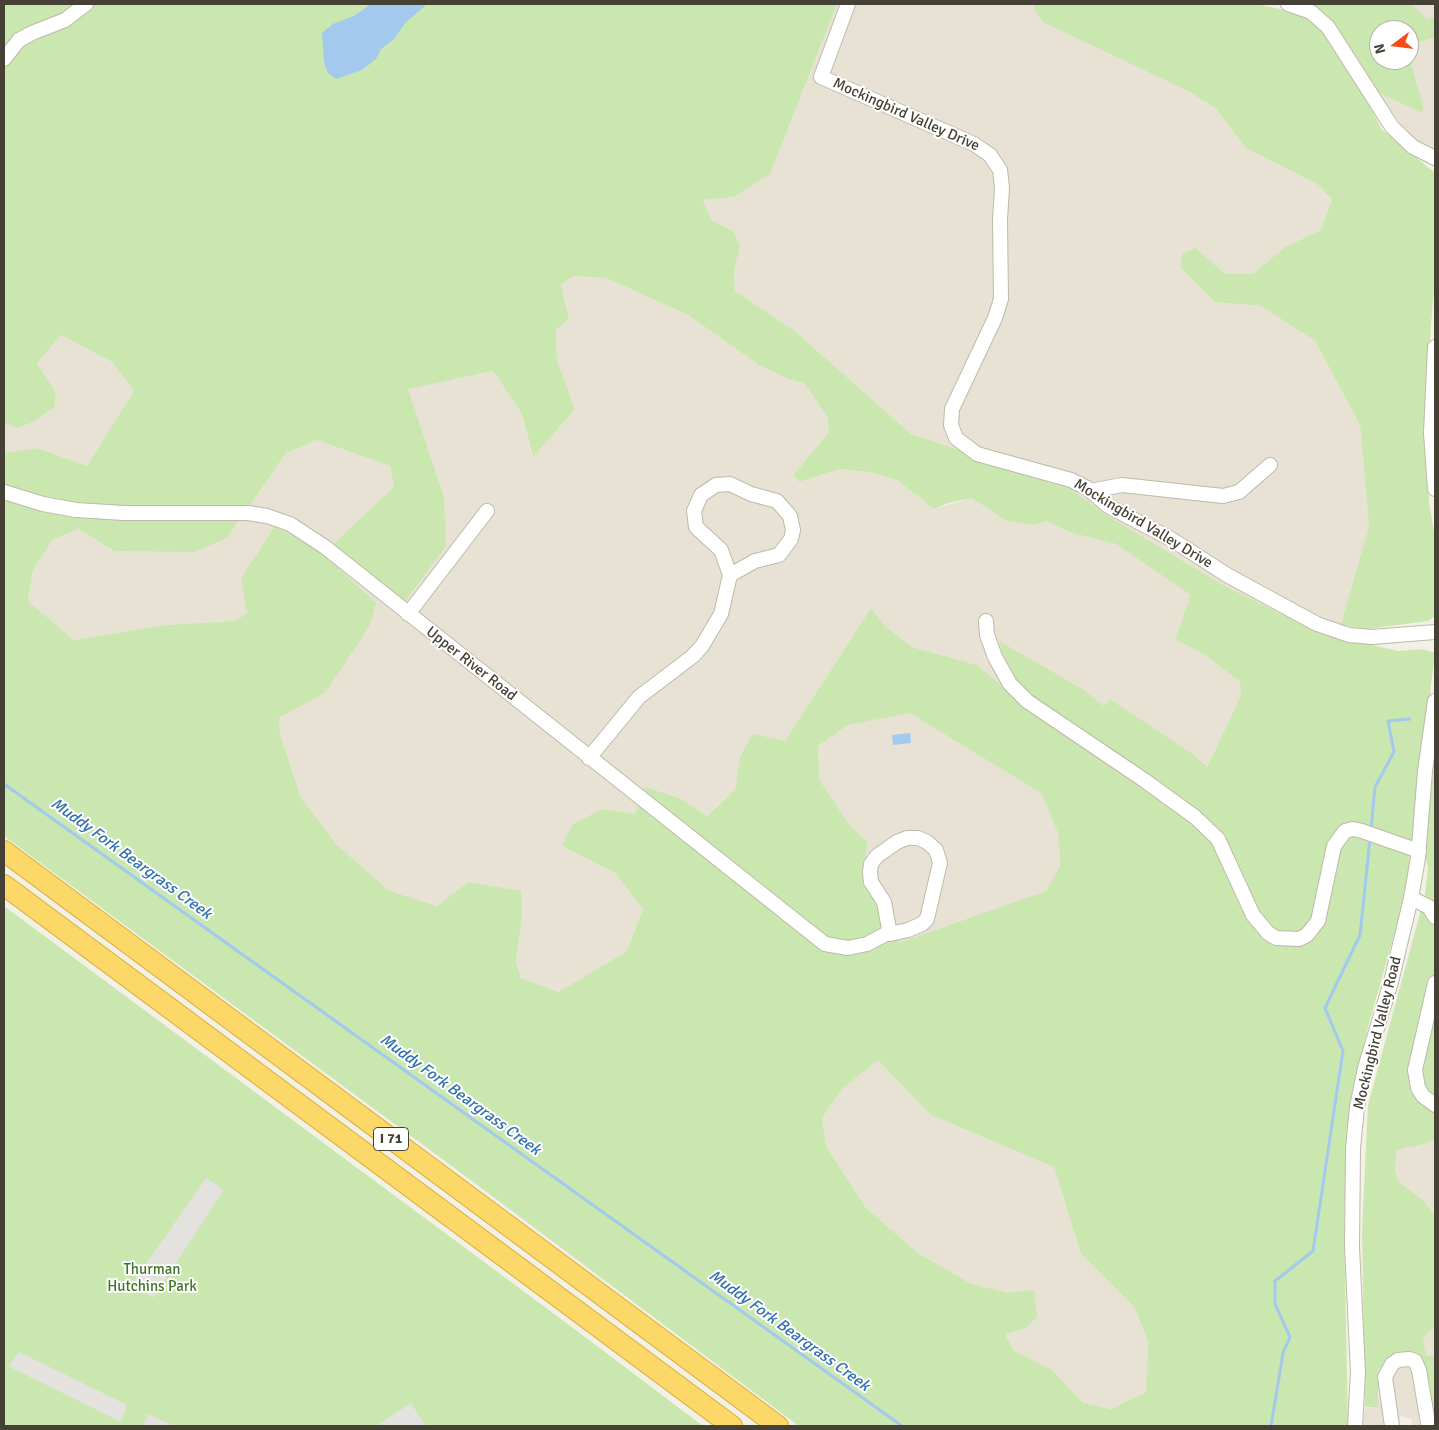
<!DOCTYPE html>
<style>
body{margin:0}
#map{position:relative;width:1439px;height:1430px;overflow:hidden;background:#f3f0e6;font-family:Signika,sans-serif}
canvas{display:block}
.frame{position:absolute;inset:0;border:5px solid #454135;pointer-events:none}
.north{position:absolute;left:1369px;top:20px;width:50px;height:50px;box-sizing:border-box;background:#fff;border:1px solid #b5b3ae;border-radius:50%;rotate:255deg;font-size:14px;font-weight:700;line-height:20px;text-align:center;color:#454135}
.north::after{content:'';display:block;margin:auto;width:18px;height:22px;background:#f74e19;clip-path:polygon(50% 0,100% 100%,50% 72%,0 100%)}
</style>
<div id="map">
<canvas width="1439" height="1430"></canvas>
<div class="frame"></div>
<div class="north">N</div>
</div>
<script>
const ctx = document.querySelector('canvas').getContext('2d');
ctx.lineJoin = 'round';
function fillPath(path, color) { ctx.fillStyle = color; ctx.fill(path, 'evenodd'); }
const toPath = rows => new Path2D(rows.map(r => 'M' + r).join(''));
function trace(path, color, width, dash) { ctx.strokeStyle = color; ctx.lineWidth = width; ctx.lineCap = dash ? 'butt' : 'round'; ctx.setLineDash(dash || []); ctx.stroke(path); }
function write(font, color, halo, rows, align = 'center') {
  ctx.font = font + ' Signika,sans-serif'; ctx.lineWidth = 4; ctx.setLineDash([]); ctx.textBaseline = 'middle'; ctx.strokeStyle = halo; ctx.fillStyle = color; for (const [text, x, y, turn = 0] of rows) {
    ctx.save(); ctx.translate(x, y); ctx.rotate((+turn || 0) * Math.PI / 180); ctx.textAlign = isNaN(turn) ? turn : align; if (halo) ctx.strokeText(text, 0, 0); ctx.fillText(text, 0, 0); ctx.restore();
  }
}
fillPath(toPath([
 [837,4,1034,4,1033,7,1188,91,1216,109,1246,148,1317,184,1332,201,1321,230,1285,247,1253,274,1225,274,1196,248,1215,302,1261,306,1315,341,1360,425,1369,526,1338,638,1320,633,1223,585,1105,514,1065,485,911,434,796,332,735,291,734,271,740,246,733,231,711,220,703,200,734,197,770,174],
 [1412,4,1435,4,1435,17,1427,19],
 [1435,38,1435,152,1412,141,1379,93,1422,113,1424,109,1409,56,1409,44],
 [573,276,606,278,688,315,759,365,788,379,804,383,827,416,829,432,793,475,799,482,840,469,868,472,897,480,934,509,972,498,1006,521,1035,525,1046,521,1072,533,1116,544,1192,595,1175,639,1202,653,1240,682,1241,695,1206,768,1190,752,1110,699,1104,706,1084,690,999,642,1004,659,1015,678,1009,691,977,665,912,647,885,626,871,608,785,741,740,757,735,790,706,816,681,799,635,814,602,809,562,846,615,873,643,909,627,951,558,992,521,978,516,962,522,917,468,882,437,906,390,891,337,845,301,798,280,734,279,718,325,693,275,526,241,578,247,613,235,621,166,625,74,640,28,601,33,570,52,539,79,529,114,551,227,538,286,453,317,440,390,466,394,487,332,545,444,497,407,389,493,371,522,414,532,456,575,409,557,360,556,330,569,319,561,285],
 [61,335,112,362,134,391,87,467,37,448,4,453,4,423,17,428,55,391,37,363],
 [910,712,1041,793,1058,833,1060,866,1046,891,899,944,880,916,865,874,867,842,848,823,819,779,818,746,848,725],
 [878,1059,931,1115,1054,1167,1081,1254,1135,1308,1148,1342,1146,1392,1111,1409,1082,1403,1052,1370,1012,1350,1004,1334,1026,1328,1007,1293,970,1283,918,1253,866,1208,826,1146,822,1118,842,1089],
 [1435,1139,1435,1216,1424,1201,1398,1181,1395,1169,1395,1150,1424,1144],
 [1435,1328,1435,1356,1426,1355,1423,1340,1428,1332],
 [1411,1352,1423,1368,1435,1426,1413,1426,1411,1419,1400,1416,1399,1426,1362,1426,1365,1407,1370,1408,1379,1397,1378,1371,1384,1362]
]), '#e7e2d4');
fillPath(toPath([
 [4,4,837,4,770,174,734,197,703,200,711,220,733,231,740,246,734,271,735,291,796,332,911,434,1065,485,1105,514,1223,585,1320,633,1398,651,1422,649,1435,653,1405,896,1368,1027,1347,1128,1344,1228,1348,1426,799,1426,472,1181,4,836,4,453,37,448,87,466,134,391,112,362,61,335,37,363,55,391,55,406,33,422,17,428,4,423],
 [573,276,606,278,688,315,759,365,788,379,804,383,827,416,829,432,793,475,799,482,840,469,868,472,897,480,934,509,948,503,972,498,1006,521,1035,525,1046,521,1072,533,1116,544,1191,595,1175,639,1202,653,1240,682,1241,695,1207,767,1190,752,1110,699,1104,706,1084,690,999,641,1004,659,1015,678,1009,691,977,665,912,647,885,626,871,608,785,741,753,734,740,757,735,790,707,816,681,799,645,787,635,814,602,809,572,825,562,846,615,873,643,909,627,951,558,992,521,978,516,962,522,917,521,891,468,882,437,906,390,891,337,845,301,798,280,734,279,718,325,693,369,627,376,603,319,551,275,526,241,578,247,613,235,621,166,625,74,640,28,601,33,570,53,539,79,529,114,551,194,552,227,538,286,453,317,440,390,466,394,487,332,545,394,599,406,600,446,546,444,497,408,389,493,371,522,414,533,457,575,409,557,360,556,330,569,319,561,285],
 [910,713,1041,793,1058,833,1060,866,1046,891,899,943,880,916,865,874,867,842,848,823,819,779,818,746,848,725],
 [878,1060,931,1115,1054,1167,1081,1254,1135,1308,1148,1342,1146,1392,1111,1409,1083,1403,1052,1370,1013,1350,1005,1334,1026,1328,1037,1317,1034,1290,1007,1293,970,1283,918,1253,866,1208,826,1146,822,1118,842,1089],
 [1034,4,1257,4,1298,13,1321,29,1343,55,1382,130,1435,173,1435,273,1424,420,1429,501,1435,539,1435,616,1428,621,1368,629,1341,625,1369,526,1360,425,1315,341,1261,306,1215,302,1181,268,1182,254,1196,248,1225,274,1253,274,1285,247,1321,230,1332,200,1317,184,1246,148,1216,109,1188,91,1043,22,1033,7],
 [1303,4,1412,4,1427,19,1435,17,1435,38,1409,44,1409,30,1379,30,1379,60,1409,60,1409,56,1424,109,1422,113,1379,93,1356,56,1319,9],
 [1435,752,1435,1139,1424,1144,1396,1150,1395,1169,1398,1181,1424,1201,1435,1216,1435,1328,1428,1332,1423,1340,1426,1355,1435,1356,1435,1423,1433,1420,1423,1368,1411,1352,1384,1362,1378,1371,1378,1407,1365,1407,1362,1230,1368,1105,1425,895,1428,867,1425,855],
 [4,906,569,1325,703,1426,4,1426]
]), '#c9e7af');
fillPath(toPath([
 [206,1178,224,1190,153,1298,132,1284],
 [19,1352,127,1405,121,1422,8,1366],
 [411,1403,425,1425,376,1426],
 [148,1414,174,1426,143,1426]
]), '#e4e2de');
fillPath(toPath([
 [371,4,427,4,406,22,394,39,381,49,376,59,362,70,336,79,328,73,324,62,322,33,333,24,354,16],
 [910,733,911,743,893,745,892,735]
]), '#a3c9ef');
trace(toPath([
 [4,784,902,1426],
 [1371,830,1375,787,1394,752,1388,721,1410,719],
 [1271,1426,1283,1353,1290,1337,1275,1304,1275,1281,1313,1251,1343,1051,1325,1008,1360,935,1370,839]
]), '#a3c9ef', 3);
const minor = toPath([
 [848,4,821,77,974,144,990,155,1000,170,1002,188,1000,219,1001,299,995,318,952,409,951,425,956,438,977,454,1071,480,1087,488,1108,506,1171,539,1227,575,1317,624,1349,635,1372,637,1435,632],
 [1288,4,1311,12,1328,27,1392,127,1413,147,1435,158],
 [4,59,19,40,32,33,65,20,86,4],
 [1435,347,1431,433,1435,489],
 [1090,491,1122,485,1223,496,1239,492,1270,465],
 [4,492,43,504,76,510,124,513,248,513,267,516,290,524,325,547,825,944,848,948,867,944,886,934,890,934,908,930,922,924,927,919,940,863,936,850,927,842,918,838,907,838,897,842,877,856,871,864,870,872,871,882,884,902,890,934],
 [408,614,487,511],
 [986,621,987,635,995,657,1010,684,1027,701,1144,780,1195,817,1218,839,1253,915,1268,933,1276,938,1299,939,1307,935,1318,921,1334,846,1345,831,1353,829,1362,831,1419,851],
 [589,758,639,697,693,656,702,646,721,614,730,575,755,561,779,555,791,539,793,530,790,516,777,501,751,494,730,484,716,485,701,495,694,511,696,527,721,550,730,575],
 [1411,898,1429,907,1435,917],
 [1435,983,1415,1070,1418,1088,1423,1096,1435,1105],
 [1355,1426,1358,1372,1352,1247,1353,1148,1357,1107,1365,1068,1391,982,1411,898,1418,858,1425,771,1435,701],
 [1392,1426,1385,1377,1392,1364,1398,1360,1409,1359,1415,1361,1419,1370,1428,1423,1432,1426]
]);
const highway = toPath([
 [4,851,778,1426],
 [4,885,732,1426]
]);
trace(minor, '#beb9a9', 16);
trace(highway, '#dbad37', 22);
trace(minor, '#fff', 14);
trace(highway, '#fcd868', 20);
for (const [x, y, w] of [
 [391,1139,35]
]) { const box = new Path2D(); box.roundRect(x - w / 2, y - 11.5, w, 23, 4); ctx.fillStyle = '#fff'; ctx.fill(box); trace(box, '#454135', 1); }
write('bold 14px', '#454135', null, [
 ["I 71",391,1139]
]);
write('15px', '#454135', '#fff', [
 ["Mockingbird Valley Drive",906,115,24],
 ["Mockingbird Valley Drive",1143,524,31],
 ["Upper River Road",471,664,38],
 ["Mockingbird Valley Road",1378,1033,-76]
]);
write('15px', '#407629', '#fff', [
 ["Thurman",152,1270],
 ["Hutchins Park",152,1287]
]);
write('italic 16px', '#306fb0', '#fff', [
 ["Muddy Fork Beargrass Creek",131,859,36],
 ["Muddy Fork Beargrass Creek",460,1095,36],
 ["Muddy Fork Beargrass Creek",789,1331,36]
]);
</script>
